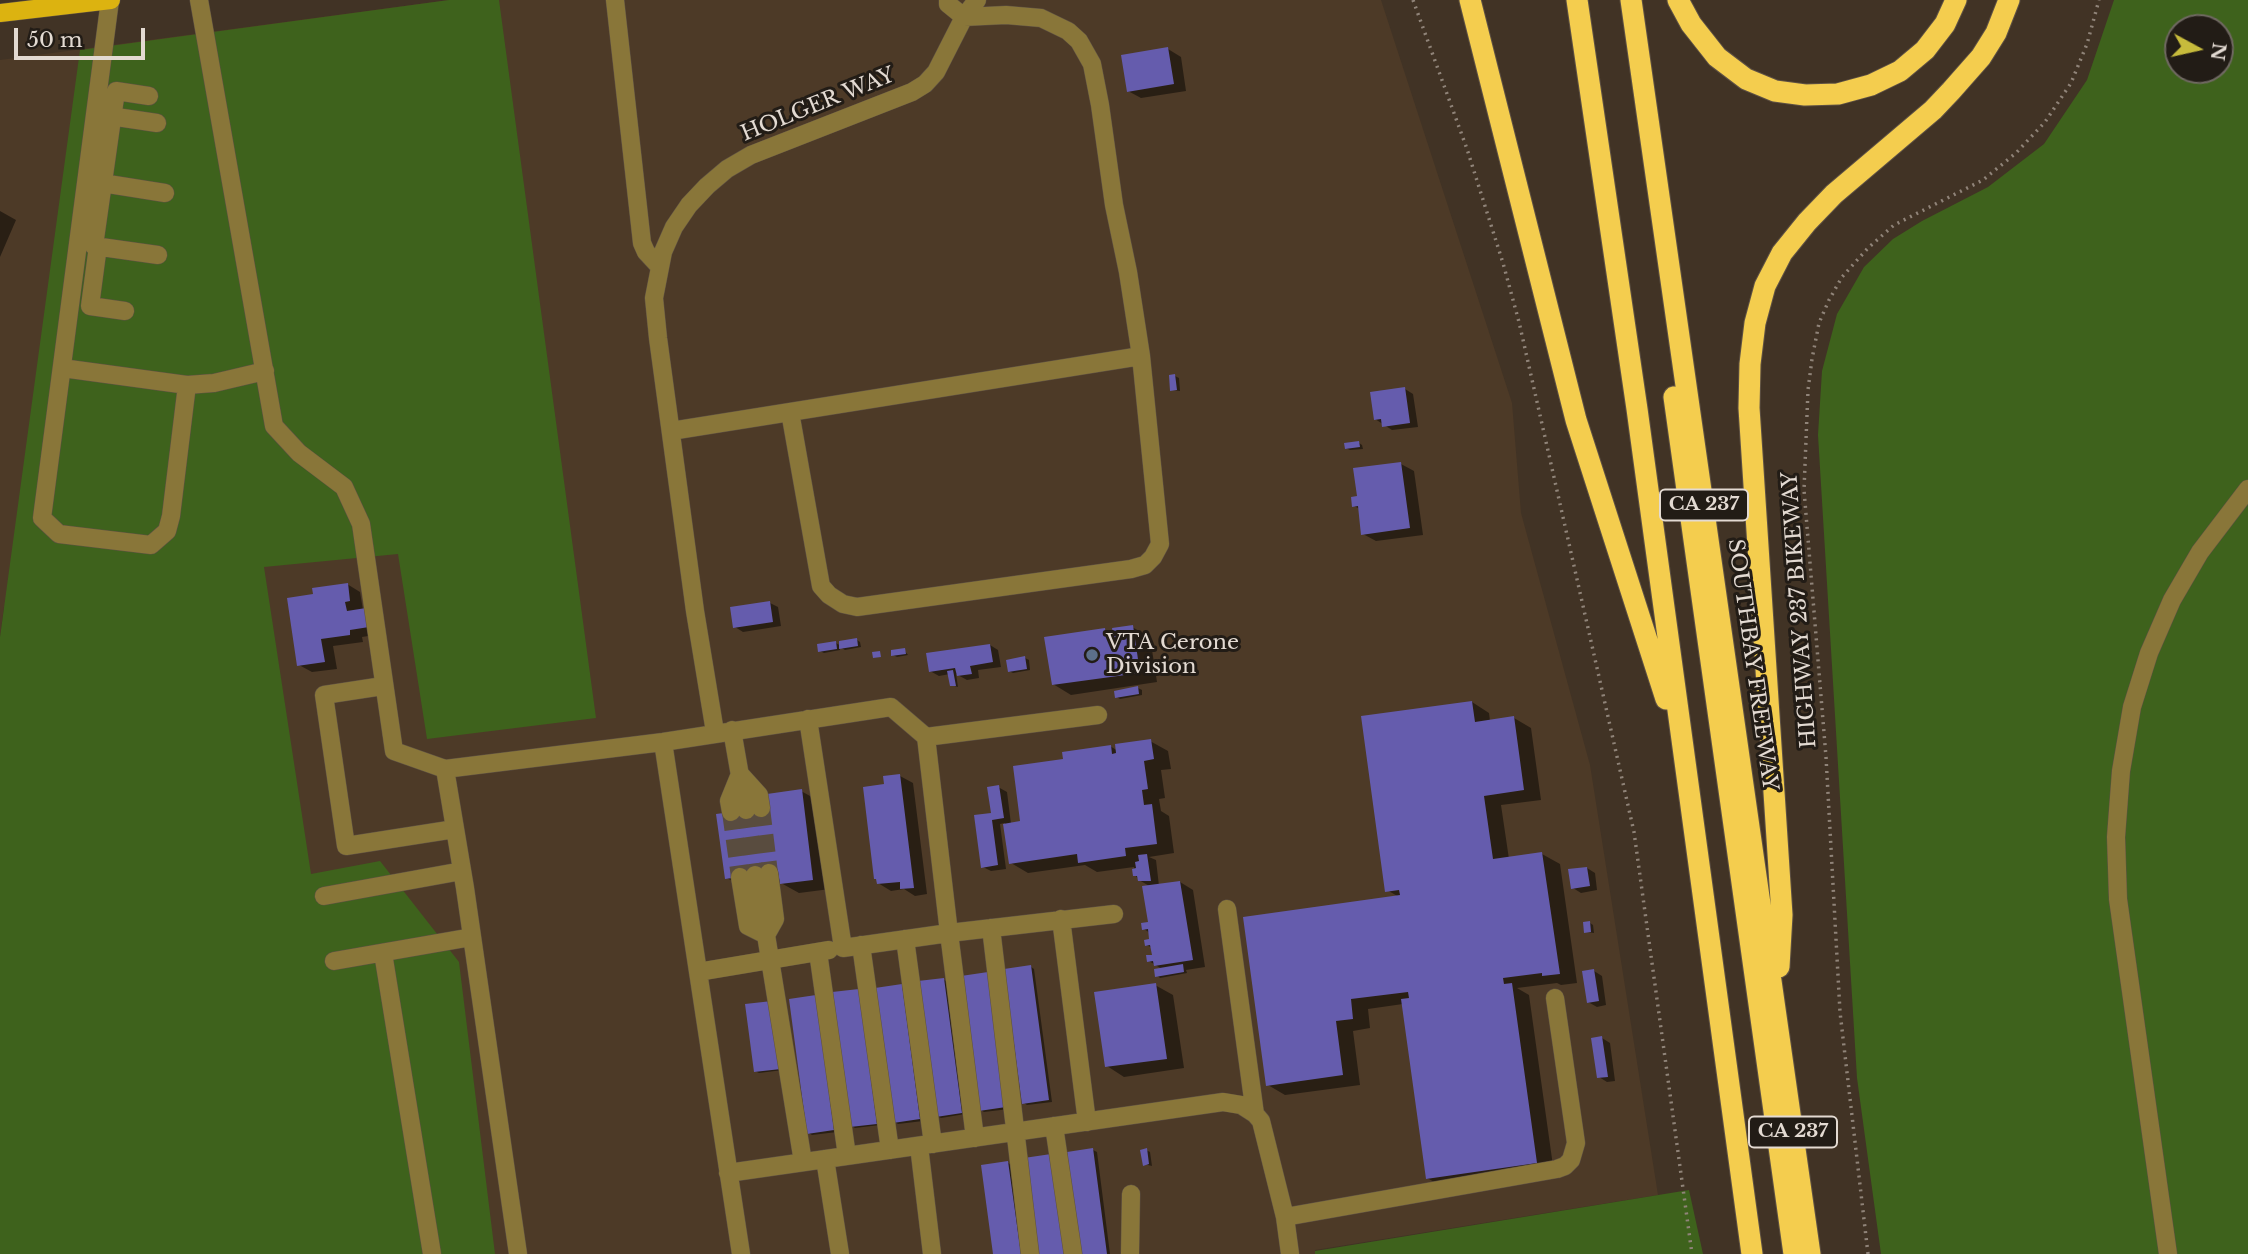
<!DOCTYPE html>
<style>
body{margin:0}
#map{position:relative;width:2248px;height:1254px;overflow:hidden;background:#413325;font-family:"Libre Baskerville",serif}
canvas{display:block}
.north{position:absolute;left:2164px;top:14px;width:70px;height:70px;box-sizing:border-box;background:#221c16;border:2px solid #6f6861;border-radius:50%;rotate:98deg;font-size:19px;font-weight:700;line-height:28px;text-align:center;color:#e3dad2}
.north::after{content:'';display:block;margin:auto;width:24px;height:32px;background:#c7bb3c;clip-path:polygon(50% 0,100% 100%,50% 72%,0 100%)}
.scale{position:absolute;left:14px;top:28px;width:131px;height:32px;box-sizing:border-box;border:4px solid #e3dad2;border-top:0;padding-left:9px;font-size:21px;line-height:24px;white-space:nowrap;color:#e3dad2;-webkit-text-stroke:5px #221c16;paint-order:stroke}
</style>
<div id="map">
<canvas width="2248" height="1254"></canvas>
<div class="north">N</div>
<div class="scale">50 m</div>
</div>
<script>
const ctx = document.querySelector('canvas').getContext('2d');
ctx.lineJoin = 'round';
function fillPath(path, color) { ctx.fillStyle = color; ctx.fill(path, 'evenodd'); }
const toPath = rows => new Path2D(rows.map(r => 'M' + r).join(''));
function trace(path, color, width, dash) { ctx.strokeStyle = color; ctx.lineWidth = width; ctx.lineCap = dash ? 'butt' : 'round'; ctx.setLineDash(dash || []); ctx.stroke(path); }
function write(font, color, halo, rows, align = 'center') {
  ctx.font = font + ' "Libre Baskerville",serif'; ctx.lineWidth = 6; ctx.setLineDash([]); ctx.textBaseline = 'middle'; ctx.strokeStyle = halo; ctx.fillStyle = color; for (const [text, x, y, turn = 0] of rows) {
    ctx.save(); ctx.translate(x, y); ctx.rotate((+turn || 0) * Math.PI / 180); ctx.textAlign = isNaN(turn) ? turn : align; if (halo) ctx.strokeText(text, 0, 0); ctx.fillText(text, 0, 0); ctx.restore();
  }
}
fillPath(toPath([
 [449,0,1381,0,1512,403,1521,513,1590,765,1658,1195,1315,1250,1315,1254,368,1254,4,607,0,637,0,60]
]), '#4d3a27');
fillPath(toPath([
 [449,0,499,0,596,718,427,739,398,554,264,567,311,874,380,861,459,962,495,1254,0,1254,0,637,80,50],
 [2114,0,2248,0,2248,1254,1881,1254,1857,1078,1818,435,1822,371,1837,314,1864,267,1893,239,1922,221,1988,187,2044,144,2087,80],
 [2178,28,2220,28,2220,70,2178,70],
 [1689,1190,1703,1254,1315,1254,1315,1251]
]), '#3e621c');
fillPath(toPath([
 [1168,49,1181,57,1186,91,1141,98,1128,91],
 [0,211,16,220,0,257],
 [1175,376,1179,378,1180,391,1172,390],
 [1405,389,1413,394,1418,427,1392,430,1375,419],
 [1359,443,1362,445,1363,449,1350,450,1346,448],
 [1401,464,1414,471,1423,535,1376,541,1363,534,1360,509,1354,506,1359,498],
 [347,584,360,592,363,610,381,634,362,637,363,642,333,646,337,669,312,672,299,665,315,595],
 [770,603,778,607,781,626,743,632,735,627],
 [1132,627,1150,637,1157,682,1071,695,1053,684,1104,629,1115,636],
 [857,640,860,642,861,647,845,650,840,647,840,650,824,653,820,651,836,643,841,646],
 [990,645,998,650,1001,667,978,670,979,678,967,680,956,674,958,687,951,685,950,674,939,676,930,671],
 [904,650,908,655,897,657,893,655],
 [1025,658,1029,660,1030,670,1013,673,1009,671],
 [1138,688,1142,690,1142,695,1120,699,1117,697],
 [1472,702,1489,713,1490,721,1514,718,1531,728,1541,800,1501,805,1509,859,1542,854,1560,864,1577,983,1561,985,1557,983,1517,988,1529,995,1554,1173,1445,1188,1427,1178,1403,1004,1368,1009,1370,1028,1353,1031,1360,1085,1285,1095,1268,1085,1399,897,1387,890],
 [1150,741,1168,751,1171,769,1161,770,1165,798,1159,799,1161,811,1169,816,1174,853,1149,857,1156,860,1159,886,1180,882,1193,890,1205,967,1186,970,1187,973,1160,978,1157,975,1162,969,1149,961,1154,956,1153,948,1146,945,1151,940,1150,933,1144,929,1150,923,1151,887,1139,880,1135,875,1134,867,1097,872,1085,865,1028,873,1011,863,1005,823,1000,824,1006,869,991,871,983,867,998,787,1007,792,1011,824,1022,823,1065,761,1110,746,1118,751],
 [900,776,913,783,927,894,915,896,904,889,891,891,878,883,886,786],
 [801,791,819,801,830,889,799,893,781,883,745,888,727,878],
 [1587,868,1595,873,1597,890,1581,893,1573,888],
 [1590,923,1593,925,1594,933,1586,932],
 [1031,967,1034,969,1052,1102,1027,1105,1024,1103],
 [1594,971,1602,976,1606,1005,1597,1007,1588,1002],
 [963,977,1009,1109,984,1112,981,1110],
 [944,980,948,982,965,1114,941,1118,937,1116],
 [1155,985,1173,995,1184,1068,1124,1077,1107,1066],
 [902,986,905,988,923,1121,898,1124,895,1122],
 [859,990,880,1125,855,1128,852,1126],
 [816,997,837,1132,812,1135,809,1133],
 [747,1006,783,1070,759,1073,755,1071],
 [1602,1038,1610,1043,1615,1081,1607,1082,1599,1077],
 [1093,1150,1097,1152,1110,1254,1082,1254],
 [1146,1150,1150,1152,1152,1166,1144,1164],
 [1008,1163,1012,1165,1023,1254,995,1254]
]), '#0007');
fillPath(toPath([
 [1168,47,1174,84,1127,92,1121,55],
 [1175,374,1177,390,1170,391,1169,375],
 [1405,387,1410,423,1382,427,1381,419,1374,420,1370,392],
 [1359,441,1360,447,1345,449,1344,443],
 [1401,462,1410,528,1361,535,1358,506,1352,507,1351,497,1357,496,1353,468],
 [348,583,350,601,345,602,347,611,366,608,369,627,350,630,350,635,321,639,325,662,297,666,287,598,313,594,312,588],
 [770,601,773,622,733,628,730,607],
 [1133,625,1140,673,1052,685,1044,637,1105,628,1106,635,1113,634,1112,628],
 [857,638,858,646,839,649,839,641],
 [836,641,837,649,818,652,817,644],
 [990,644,993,662,970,666,972,674,957,676,955,668,929,672,926,653],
 [905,648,906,654,891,656,891,650],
 [880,651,881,657,873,658,872,652],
 [1025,656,1027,669,1008,672,1006,660],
 [953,670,956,686,950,686,947,671],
 [1138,686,1139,694,1115,698,1114,691],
 [1472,701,1475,722,1514,716,1524,790,1484,796,1493,859,1542,852,1560,974,1542,976,1542,973,1503,978,1504,984,1512,983,1537,1163,1426,1179,1401,999,1409,998,1408,992,1351,999,1353,1019,1336,1021,1343,1075,1266,1086,1243,917,1400,895,1399,890,1385,892,1361,716],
 [1151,739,1154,759,1144,761,1148,789,1142,790,1144,805,1152,804,1157,844,1125,848,1126,856,1078,863,1077,854,1009,864,1003,824,1020,821,1013,766,1063,759,1062,752,1111,745,1112,754,1116,753,1115,744],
 [900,774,914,888,900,889,900,882,877,884,876,879,874,879,863,787,884,784,883,776],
 [999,785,1004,818,992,820,998,865,981,868,974,815,991,813,987,787],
 [802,789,813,880,780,884,778,872,725,879,716,814,769,807,767,794],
 [1147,854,1151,881,1138,881,1137,876,1133,876,1132,869,1136,868,1135,862,1139,861,1138,855],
 [1587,867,1590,886,1571,889,1568,869],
 [1180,881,1193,960,1154,966,1153,961,1147,962,1146,955,1152,955,1150,945,1145,946,1144,940,1149,939,1148,929,1142,930,1141,923,1148,922,1142,886],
 [1590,921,1591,932,1584,933,1583,922],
 [1183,964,1184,972,1155,977,1154,969],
 [1031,965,1049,1100,1022,1104,1004,969],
 [1594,969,1599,1001,1587,1003,1582,971],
 [988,972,1006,1107,979,1111,961,976],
 [944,978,962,1113,936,1117,918,981],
 [1156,983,1167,1059,1105,1067,1094,992],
 [902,984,920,1119,893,1123,875,988],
 [859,989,877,1124,850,1127,832,992],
 [816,995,834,1130,807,1134,789,999],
 [772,1001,781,1069,754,1072,745,1004],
 [1602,1036,1608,1077,1597,1078,1591,1038],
 [1093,1148,1107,1254,1080,1254,1067,1152],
 [1147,1148,1149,1164,1143,1166,1140,1150],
 [1051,1154,1064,1254,1037,1254,1024,1158],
 [1008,1161,1021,1254,993,1254,981,1165]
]), '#655cad');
trace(toPath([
 [761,808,769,873],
 [746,810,755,875],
 [731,812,740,877]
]), '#594c3f', 18, [18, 9]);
const minor = toPath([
 [110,0,42,518,59,534,151,545,167,531,171,516,187,385],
 [199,0,274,426,299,453,344,487,361,524,394,751,445,769,663,742,891,707,926,737,1098,715],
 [615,0,642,243,646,252,659,266],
 [948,0,948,4,964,17],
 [149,96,116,91,94,246,158,255],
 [103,115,157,123],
 [102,183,165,193],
 [98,246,90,306,125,311],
 [62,368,187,385,214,383,265,371],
 [790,412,821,586,829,595,843,604,857,607,1131,569,1145,565,1153,557,1160,544,1141,356,1128,272,1114,205,1100,105,1092,64,1079,41,1068,31,1041,18,1006,15,964,17],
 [671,431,1141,356],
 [383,686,324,695,346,846,455,829],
 [808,719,843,948,949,933,975,1138],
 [732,730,746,810],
 [715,732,695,611,658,338,654,298,663,252,674,227,689,205,707,186,727,169,751,155,912,92,925,84,936,72,964,17,977,0],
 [926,737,949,933,1114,914],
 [663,742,741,1254],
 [445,769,465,888,518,1254],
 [740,774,759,795,761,808],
 [731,812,729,801,740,774],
 [769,873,775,919,766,935,803,1162],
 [755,875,766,935],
 [740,877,748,926,766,935],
 [324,896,462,871],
 [1227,909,1255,1114],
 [1061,919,1087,1122],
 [991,928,1030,1254],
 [905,939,933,1144],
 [861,945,890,1150],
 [818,952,847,1156],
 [383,953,432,1254],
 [334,961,472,937],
 [698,972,829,950],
 [1054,1126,1073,1254],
 [919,1146,932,1254],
 [825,1159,840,1254],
 [728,1173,1223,1102,1241,1105,1255,1114,1261,1121,1285,1217,1557,1169,1565,1166,1571,1160,1576,1143,1555,998],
 [1285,1217,1290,1254],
 [1130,1254,1131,1194],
 [2168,1254,2118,899,2116,837,2121,771,2132,707,2149,653,2172,600,2200,552,2248,489]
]);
const major = toPath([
 [0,13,111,0]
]);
const highway = toPath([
 [1470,0,1576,420,1666,699],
 [1577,0,1637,409,1752,1254],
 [1631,0,1810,1254],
 [1678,0,1691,24,1717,57,1746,79,1775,91,1805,95,1838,94,1871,85,1900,71,1925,50,1945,24,1956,0],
 [1674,397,1794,1254],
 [1779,967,1782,915,1749,408,1750,364,1755,323,1765,286,1782,253,1807,222,1834,194,1933,110,1951,91,1981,57,1996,33,2009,0]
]);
trace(minor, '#5e5144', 19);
trace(major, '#5e5144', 19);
trace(highway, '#5e5144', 23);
trace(toPath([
 [1413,0,1467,149,1503,263,1519,322,1634,832,1692,1254],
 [1868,1254,1840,1012,1826,757,1804,490,1808,390,1812,359,1819,323,1829,300,1842,277,1868,248,1894,225,1983,180,2016,153,2045,122,2071,83,2087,44,2099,0]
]), '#908479', 3.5, [2, 5]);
trace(minor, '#897639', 18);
trace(major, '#dcb310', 18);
trace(highway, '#f4cd4e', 21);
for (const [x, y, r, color] of [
 [1092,655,7,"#5c6f8a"]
]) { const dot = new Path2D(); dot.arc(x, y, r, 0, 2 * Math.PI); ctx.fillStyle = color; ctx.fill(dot); trace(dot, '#221c16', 2.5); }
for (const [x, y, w] of [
 [1704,505,88],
 [1793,1132,88]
]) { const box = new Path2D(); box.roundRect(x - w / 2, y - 15.5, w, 31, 5); ctx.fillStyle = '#221c16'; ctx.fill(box); trace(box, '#e3dad2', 2); }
write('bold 19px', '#e3dad2', null, [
 ["CA 237",1704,505],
 ["CA 237",1793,1132]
]);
write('21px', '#e3dad2', '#221c16', [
 ["HOLGER WAY",818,105,-22],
 ["HIGHWAY 237 BIKEWAY",1800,610,-94],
 ["SOUTHBAY FREEWAY",1752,665,82]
]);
write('21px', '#e3dad2', '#221c16', [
 ["VTA Cerone",1106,643],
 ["Division",1106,667]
], 'left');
</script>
